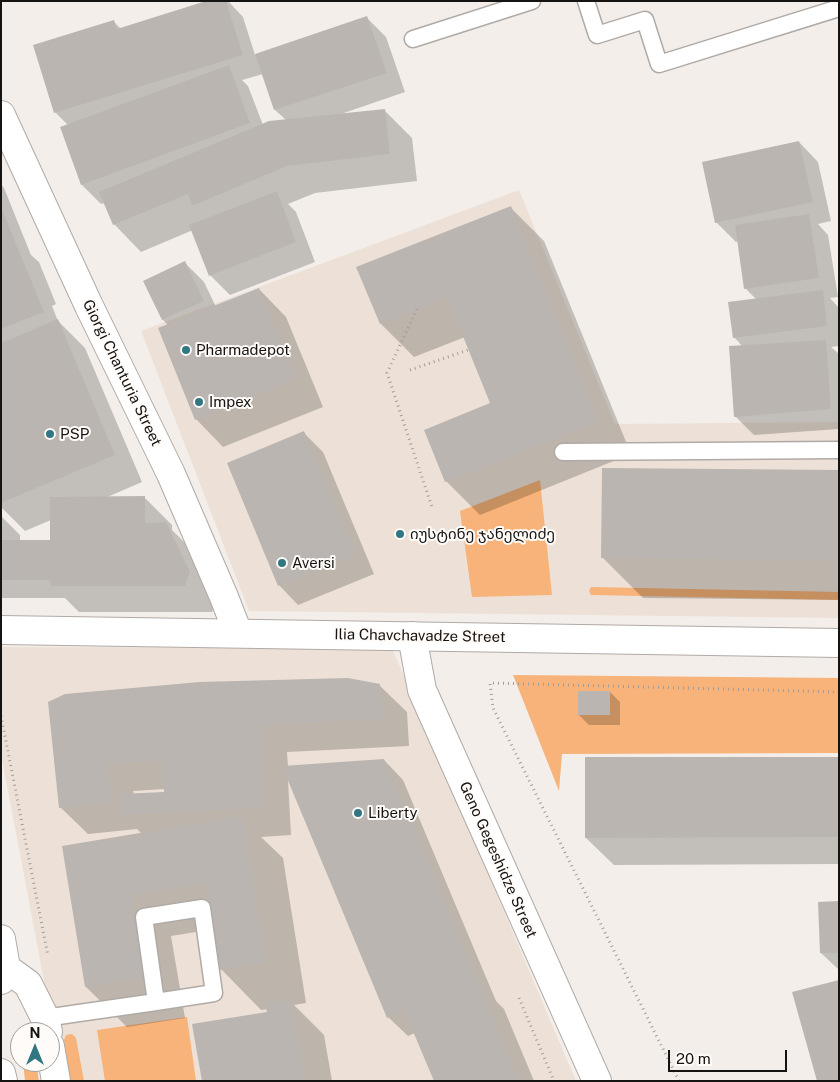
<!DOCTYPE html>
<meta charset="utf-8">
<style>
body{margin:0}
#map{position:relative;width:840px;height:1082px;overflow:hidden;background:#f3eee9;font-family:"Public Sans",sans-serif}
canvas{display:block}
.frame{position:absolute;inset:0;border:2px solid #151412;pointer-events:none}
.north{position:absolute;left:10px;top:1022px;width:50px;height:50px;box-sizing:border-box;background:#fffbf9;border:1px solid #a19f9d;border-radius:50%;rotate:0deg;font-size:14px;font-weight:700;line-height:20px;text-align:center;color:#151412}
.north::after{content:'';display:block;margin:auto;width:18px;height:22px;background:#317783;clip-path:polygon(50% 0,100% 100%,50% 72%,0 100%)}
.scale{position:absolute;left:668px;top:1050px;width:119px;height:22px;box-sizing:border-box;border:2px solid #151412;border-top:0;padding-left:6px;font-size:15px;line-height:18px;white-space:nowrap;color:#151412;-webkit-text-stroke:4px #fffbf9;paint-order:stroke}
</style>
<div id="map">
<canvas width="840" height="1082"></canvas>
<div class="frame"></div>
<div class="north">N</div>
<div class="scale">20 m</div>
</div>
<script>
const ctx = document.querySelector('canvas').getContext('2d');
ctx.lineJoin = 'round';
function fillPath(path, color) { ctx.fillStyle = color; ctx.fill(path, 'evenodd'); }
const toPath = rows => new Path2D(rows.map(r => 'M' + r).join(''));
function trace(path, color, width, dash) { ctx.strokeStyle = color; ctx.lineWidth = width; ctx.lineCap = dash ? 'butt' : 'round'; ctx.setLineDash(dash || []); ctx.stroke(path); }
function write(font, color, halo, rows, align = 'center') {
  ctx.font = font + ' "Public Sans","Noto Sans Georgian",sans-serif'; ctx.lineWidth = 4; ctx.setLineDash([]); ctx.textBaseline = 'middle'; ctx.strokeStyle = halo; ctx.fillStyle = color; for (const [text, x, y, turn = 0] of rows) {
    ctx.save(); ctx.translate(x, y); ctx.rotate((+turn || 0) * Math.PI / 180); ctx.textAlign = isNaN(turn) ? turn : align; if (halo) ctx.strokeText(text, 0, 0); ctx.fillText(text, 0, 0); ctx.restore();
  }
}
fillPath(toPath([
 [519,190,615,424,839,422,839,618,249,611,141,331],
 [1,647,392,648,576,1081,63,1081,1,754]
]), '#ede1d7');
fillPath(toPath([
 [540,480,552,595,472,597,460,511],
 [591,587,839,592,839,600,591,595,589,591],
 [513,675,839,678,839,753,562,754,559,791],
 [187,1017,196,1081,105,1081,97,1030],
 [72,1034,76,1038,84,1081,70,1081,64,1040,66,1035],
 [23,1062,36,1062,39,1081,25,1081]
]), '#f7b379');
fillPath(toPath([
 [211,1,228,1,243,17,255,55,367,18,386,37,405,92,341,114,384,110,412,138,417,181,315,193,288,204,296,212,315,262,230,295,210,275,193,230,141,252,114,224,105,203,101,204,82,185,68,125,55,112,114,22,121,29],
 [263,74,275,110,286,120,263,125,248,86,242,80],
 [799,142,818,162,831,221,818,224,828,235,838,297,830,298,839,308,839,346,831,347,839,354,839,429,754,435,735,416,743,347,734,337,757,300,746,289,738,241,736,242,716,222],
 [1,184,4,188,31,255,39,262,56,304,52,306,58,321,85,348,142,482,105,498,144,497,172,525,172,530,193,551,217,600,212,612,79,612,65,598,1,598,1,516,20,535,20,542,52,542,51,520,25,531,1,507],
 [510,207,544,241,631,454,480,515,446,481,492,404,465,337,414,357,381,324,358,268],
 [185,263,204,282,216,307,259,289,286,317,323,407,223,447,196,419,168,325,163,320,145,281],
 [304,433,323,452,374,574,298,605,279,585],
 [839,472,839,600,643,598,602,557],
 [379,685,407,712,409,746,287,752,288,767,384,760,403,780,496,1001,504,1009,534,1081,435,1081,415,1033,408,1036,388,1017,288,780,291,835,261,837,283,858,306,1003,294,1005,324,1035,332,1081,203,1081,268,1013,268,1009,261,1010,221,969,214,929,171,936,185,1018,127,1027,86,987,142,834,137,829,88,834,60,807,50,702],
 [165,789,165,793,134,794,133,791],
 [610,692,620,702,620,725,589,725,579,715],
 [839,758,839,864,614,865,586,838],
 [839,902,839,970,821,953]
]), '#0003');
fillPath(toPath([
 [206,1,226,1,243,55,54,113,33,45,114,20,117,29],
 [367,16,387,73,274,110,255,54],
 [229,65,250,123,81,185,60,127],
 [385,109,390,154,287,166,192,206,188,194,113,225,99,192,269,121],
 [799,141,813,202,715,223,702,162],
 [277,191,296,242,209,276,189,225],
 [511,206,598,421,445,482,424,430,490,403,447,297,380,324,356,267],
 [1,207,44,312,1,329],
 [809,214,819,278,744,289,735,225],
 [185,261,204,301,162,320,143,281],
 [259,288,296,379,195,420,158,328],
 [823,290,827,326,733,338,728,302],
 [58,319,115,455,1,503,1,343],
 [826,340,831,409,734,417,729,346],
 [304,431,355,554,278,586,227,463],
 [602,468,839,470,839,560,601,558],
 [145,496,145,523,166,522,190,572,185,586,51,586,50,580,1,580,1,540,50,540,50,497],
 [348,678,380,684,382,719,260,725,264,808,121,815,120,794,164,792,162,761,106,764,112,802,59,808,48,702,65,694,200,682],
 [578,691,610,691,610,715,578,715],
 [585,757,839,757,839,837,585,838],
 [384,759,422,849,519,1081,434,1081,404,1010,387,1018,282,766],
 [242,816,266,963,219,970,205,883,131,895,144,977,85,987,62,846],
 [839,901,839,953,820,953,818,902],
 [839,980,839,1081,817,1081,792,992],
 [291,1000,305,1081,202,1081,192,1024,267,1012,265,1004]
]), '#bab5b0');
const service = toPath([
 [586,1,597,35,645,20,659,64,839,8],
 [413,39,532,1],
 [563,452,839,450],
 [45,1018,79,1013,156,1002,214,993,202,908,144,917,156,1002]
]);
const minor = toPath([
 [1,115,89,306,171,474,224,597,238,633],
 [412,636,422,690,597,1081]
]);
const tertiary = toPath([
 [1,630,839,643],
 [1,939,6,968,1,980],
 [6,968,28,984,45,1018,48,1032],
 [50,1046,56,1081],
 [1,1073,3,1081]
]);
trace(service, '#b0aaa6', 19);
trace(minor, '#b0aaa6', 30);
trace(tertiary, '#b0aaa6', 30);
trace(toPath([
 [417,309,387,373,432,507],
 [410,370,468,350],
 [1,716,48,956],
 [519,998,554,1081],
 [679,1081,493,708,490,683,839,692]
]), '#a09d99', 3, [1, 4]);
trace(service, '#fff', 16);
trace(minor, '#fff', 28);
trace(tertiary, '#fff', 28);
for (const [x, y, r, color] of [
 [186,350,5,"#317783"],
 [199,402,5,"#317783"],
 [50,434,5,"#317783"],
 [400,534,5,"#317783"],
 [282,563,5,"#317783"],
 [358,813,5,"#317783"]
]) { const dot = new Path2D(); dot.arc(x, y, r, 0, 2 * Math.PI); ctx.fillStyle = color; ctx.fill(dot); trace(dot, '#fffbf9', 2); }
write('15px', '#151412', '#fffbf9', [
 ["Pharmadepot",196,350],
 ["Impex",209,402],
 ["PSP",60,434],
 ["იუსტინე ჯანელიძე",410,534],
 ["Aversi",292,563],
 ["Liberty",368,813]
], 'left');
write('15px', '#151412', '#fffbf9', [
 ["Giorgi Chanturia Street",122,373,64],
 ["Ilia Chavchavadze Street",420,636,1],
 ["Geno Gegeshidze Street",498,860,66]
]);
</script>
